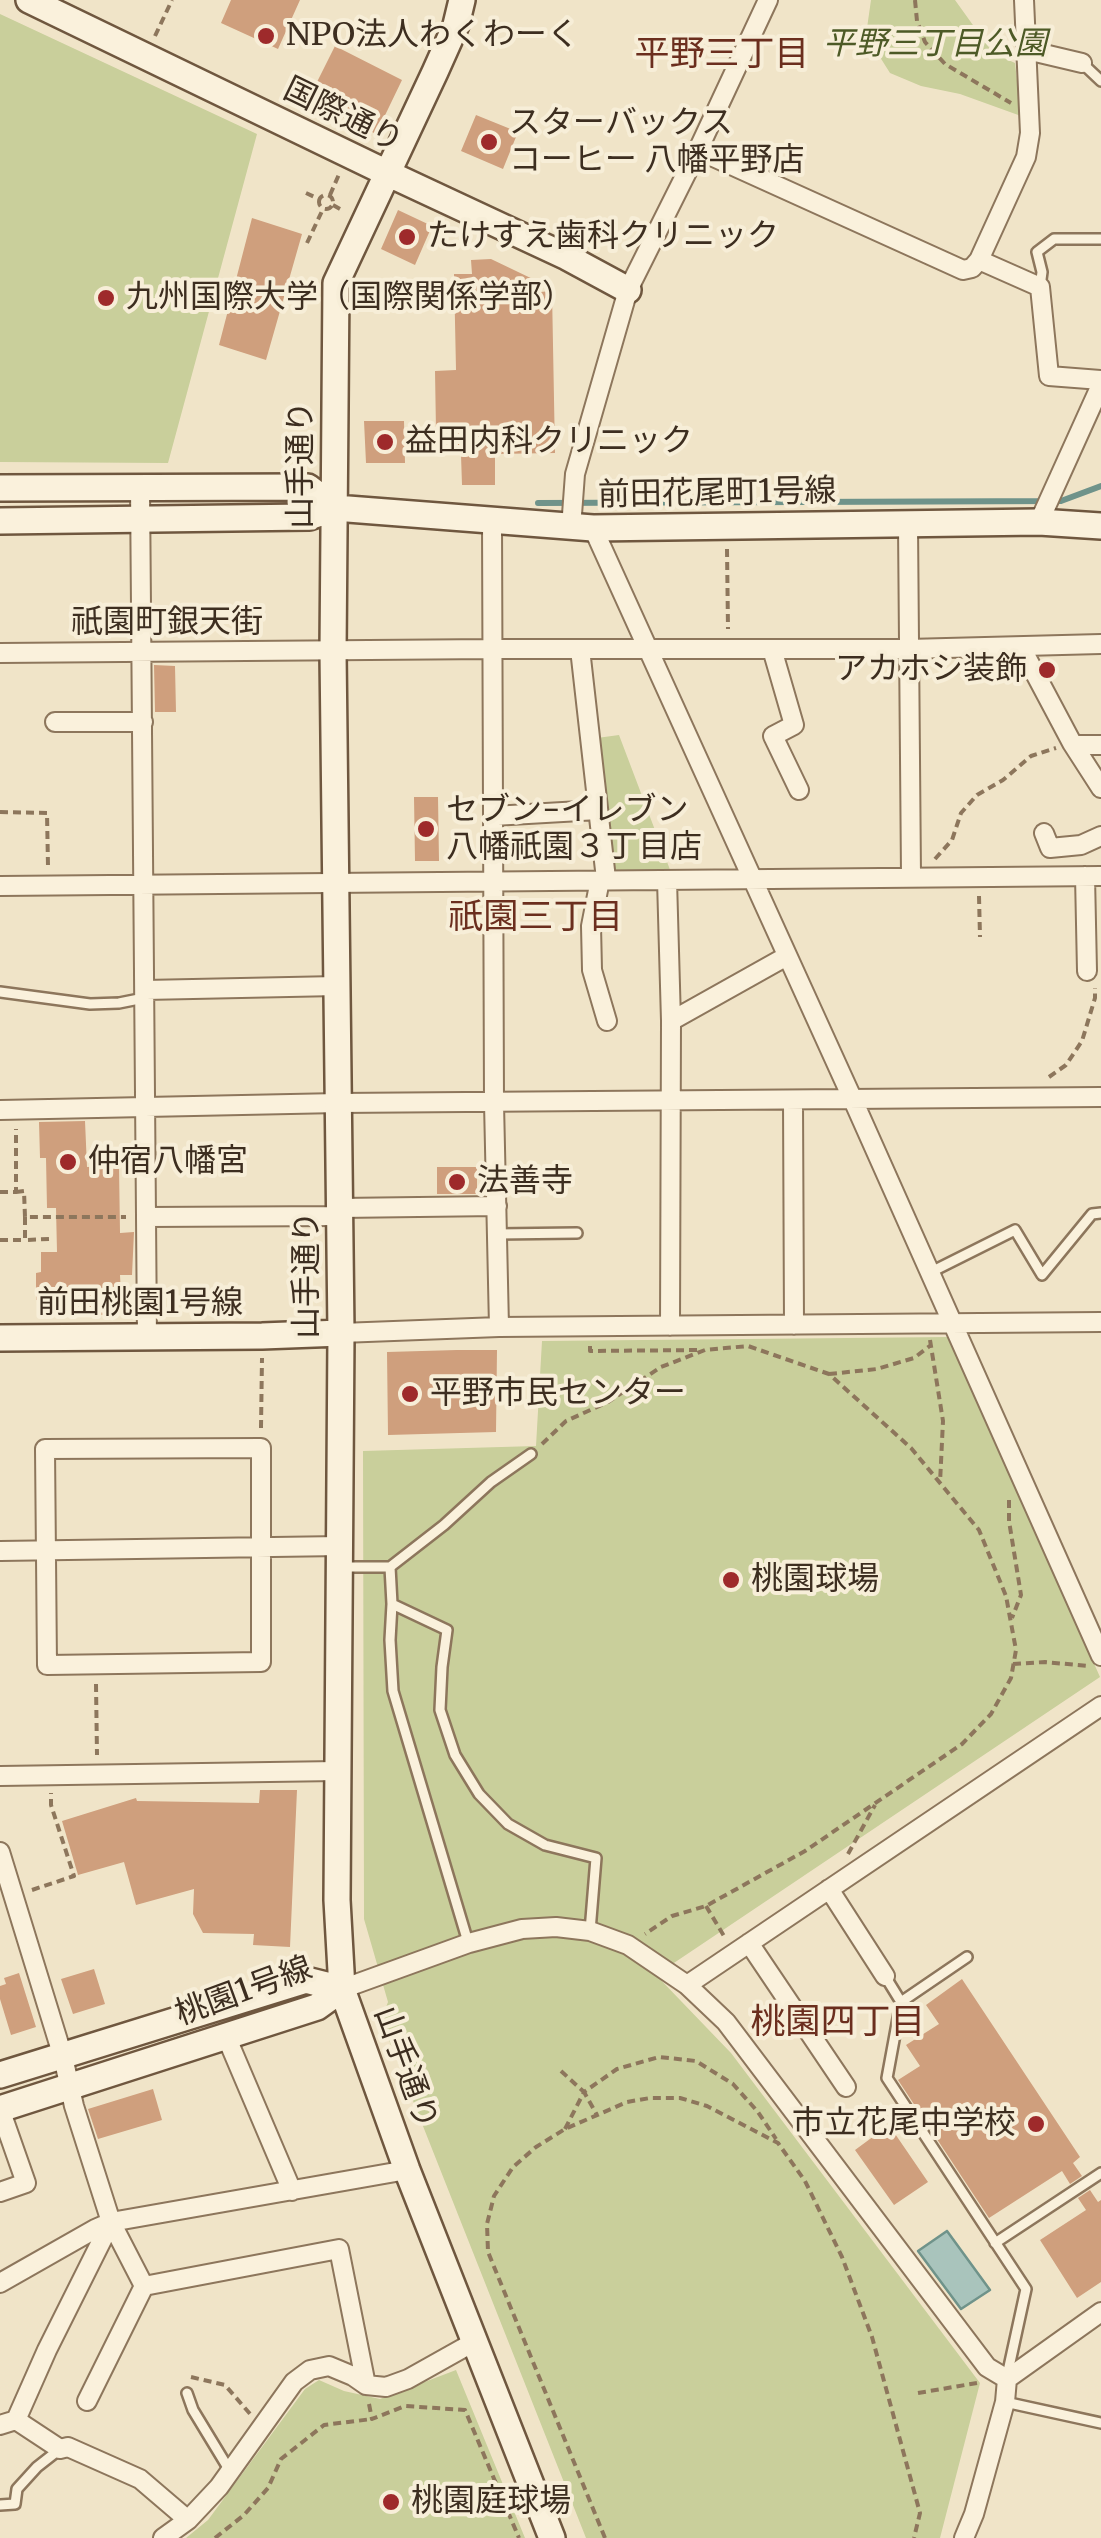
<!DOCTYPE html>
<meta charset="utf-8">
<style>
body{margin:0}
canvas{display:block;background:#f0e4c8}
</style>
<canvas width="1101" height="2538"></canvas>
<script>
const ctx = document.querySelector('canvas').getContext('2d');
ctx.lineJoin = 'round';
function fillPath(path, color) { ctx.fillStyle = color; ctx.fill(path, 'evenodd'); }
const toPath = rows => new Path2D(rows.map(r => 'M' + r).join(''));
function trace(path, color, width, dash) { ctx.strokeStyle = color; ctx.lineWidth = width; ctx.lineCap = dash ? 'butt' : 'round'; ctx.setLineDash(dash || []); ctx.stroke(path); }
function write(font, color, halo, rows, align = 'center') {
  ctx.font = font + ' Merriweather,"Noto Sans JP",serif'; ctx.lineWidth = 8; ctx.setLineDash([]); ctx.textBaseline = 'middle'; ctx.strokeStyle = halo; ctx.fillStyle = color; for (const [text, x, y, turn = 0] of rows) {
    ctx.save(); ctx.translate(x, y); ctx.rotate((+turn || 0) * Math.PI / 180); ctx.textAlign = isNaN(turn) ? turn : align; if (halo) ctx.strokeText(text, 0, 0); ctx.fillText(text, 0, 0); ctx.restore();
  }
}
fillPath(toPath([
 [871,0,955,0,993,53,1015,63,1021,116,960,94,921,86,890,73,866,35],
 [0,14,257,134,168,463,0,462],
 [619,735,672,875,613,874,597,738],
 [949,1337,1100,1677,656,1975,731,2053,980,2383,940,2538,586,2538,381,2020,388,2002,364,1919,363,1451,536,1446,542,1341],
 [456,2370,525,2538,186,2538,208,2520,305,2389,319,2380,344,2391,380,2399]
]), '#c9cf9b');
const water = toPath([
 [947,2231,990,2290,961,2309,918,2251,947,2231]
]);
fillPath(water, '#a9c4bc');
trace(water, '#6f938a', 2.5);
trace(toPath([
 [538,503,1061,501,1101,486]
]), '#6f938a', 6);
fillPath(toPath([
 [231,0,300,0,278,49,221,23],
 [335,46,402,80,376,134,308,100],
 [476,115,518,132,503,169,461,151],
 [398,210,432,226,415,265,381,249],
 [252,218,302,234,266,360,219,345],
 [491,259,539,282,540,292,552,291,555,453,495,454,495,485,462,485,461,455,458,455,457,431,436,431,435,371,456,370,454,274,472,274,471,260],
 [364,421,404,421,405,463,366,463],
 [154,665,175,666,176,712,155,712],
 [414,797,438,797,439,861,415,861],
 [85,1121,87,1167,119,1166,120,1233,134,1232,132,1275,120,1275,122,1315,87,1315,86,1295,51,1295,51,1301,36,1300,36,1273,41,1272,41,1252,57,1252,56,1208,47,1208,46,1158,40,1158,39,1122],
 [437,1167,477,1167,477,1194,437,1194],
 [457,1350,497,1350,496,1432,388,1435,387,1352],
 [260,1790,297,1790,290,1947,253,1945,254,1934,203,1933,193,1914,194,1889,136,1905,124,1862,78,1875,62,1821,136,1798,137,1801,259,1803],
 [94,1969,105,2004,73,2014,61,1979],
 [19,1973,36,2027,11,2035,0,1999,0,1986,6,1984,4,1978],
 [962,1979,1080,2157,1073,2163,1082,2176,1070,2184,1062,2171,989,2218,898,2080,920,2066,906,2045,939,2024,926,2005],
 [153,2089,162,2120,98,2139,88,2109],
 [889,2125,928,2182,894,2205,855,2150],
 [1090,2190,1098,2202,1101,2200,1101,2282,1077,2298,1040,2240,1086,2210,1078,2198]
]), '#cf9f7d');
const lane = toPath([
 [1082,63,1101,81],
 [1040,287,1042,272,1037,252,1054,239,1101,239],
 [0,992,90,1004,119,1003,144,998],
 [497,1234,577,1233],
 [931,1272,1015,1230,1042,1275,1092,1214,1101,1213],
 [343,1567,390,1567],
 [392,1604,447,1630,442,1667,440,1710,455,1755,479,1794,508,1824,545,1845,596,1858,590,1931],
 [468,1942,393,1691,390,1640,392,1604,390,1567,444,1525,491,1482,531,1454],
 [885,1976,901,2002,887,2078,1026,2289,1007,2376],
 [901,2002,967,1957],
 [995,2243,1101,2173],
 [187,2393,193,2410,230,2471],
 [1005,2402,1101,2423],
 [0,2505,15,2504,17,2489,37,2467,60,2449]
]);
const street = toPath([
 [1027,50,1082,63],
 [698,150,768,0],
 [979,260,1040,287,1049,376,1101,380],
 [140,487,147,1337],
 [492,521,494,1103,499,1327],
 [1039,522,1101,385],
 [908,525,911,876],
 [571,528,575,474,628,290,698,150,963,270,972,268,979,260,1026,157,1030,133,1024,0],
 [593,528,853,1100,1101,1656],
 [1021,647,1072,743,1101,788],
 [580,649,606,879],
 [772,649,794,725,773,736,799,790],
 [0,653,492,649,908,649,1101,644],
 [55,722,143,722],
 [1074,745,1101,745],
 [493,816,598,810],
 [1044,833,1050,848,1081,845,1101,836],
 [1085,876,1087,971],
 [600,880,591,926,592,970,607,1021],
 [667,880,671,1021,670,1326],
 [0,886,1101,876],
 [145,990,337,986],
 [671,1021,787,956],
 [793,1101,794,1325],
 [0,1110,339,1103,1101,1097],
 [340,1208,497,1206],
 [146,1217,340,1216],
 [341,1333,499,1327,1101,1322],
 [261,1448,261,1662,47,1665,45,1449,261,1448],
 [0,1551,341,1546],
 [0,1776,337,1771],
 [0,1852,63,2057,74,2106,111,2222,144,2286,339,2249,366,2385],
 [829,1889,885,1976],
 [749,1943,846,2087],
 [687,1985,1101,1706],
 [342,1989,469,1943,522,1929,556,1927,590,1931,628,1945,687,1985,726,2022,987,2367,1007,2379,1005,2402,974,2514,964,2538],
 [226,2036,292,2191],
 [0,2192,26,2183,0,2109],
 [0,2283,95,2229,111,2222],
 [1007,2379,1101,2312],
 [87,2401,144,2286],
 [16,2420,60,2449,68,2447,140,2479,188,2520],
 [0,2425,16,2420,47,2350,111,2222,407,2170],
 [163,2538,188,2520,219,2487,294,2382,310,2370,329,2366,353,2376,366,2385,386,2387,408,2379,474,2342]
]);
const secondary = toPath([
 [29,0,387,173,567,257,628,290],
 [462,0,456,25,435,72,336,283,333,652,341,1333,337,1900,342,1989,407,2170,552,2538],
 [0,488,308,487,335,508,309,517,0,521],
 [335,508,593,528,1039,522,1101,526],
 [0,1338,262,1336,341,1333],
 [0,2075,306,1980,342,1989],
 [0,2109,317,2007,342,1989]
]);
trace(lane, '#8d765c', 14);
trace(street, '#8d765c', 22);
trace(secondary, '#6f573f', 30);
trace(toPath([
 [915,0,917,21,925,42,945,64,1011,103],
 [155,36,172,0],
 [306,193,319,199],
 '319 202a7 7 0 1 1 14 0a7 7 0 1 1-14 0Z',
 [330,195,340,172],
 [333,205,342,210],
 [307,243,323,209],
 [727,549,728,629],
 [0,812,47,813,48,866],
 [935,859,952,840,961,813,977,795,1003,780,1031,756,1056,748],
 [979,896,980,937],
 [1049,1077,1066,1065,1082,1041,1095,998,1095,988],
 [0,1192,16,1192,16,1129],
 [16,1192,24,1191,25,1217,126,1217],
 [25,1217,25,1240,50,1239],
 [0,1240,25,1240],
 [930,1340,943,1421,940,1483],
 [590,1346,590,1351,700,1350],
 [829,1374,877,1369,914,1358,931,1345],
 [261,1428,262,1358],
 [542,1444,566,1421,608,1402,661,1367,705,1350,748,1346,829,1374,911,1448,979,1530,1006,1596,1016,1650,1011,1678,991,1714,962,1744,805,1851,706,1906,672,1916,645,1934],
 [1009,1500,1009,1521,1021,1595,1012,1618],
 [1013,1664,1045,1662,1088,1666],
 [96,1684,97,1755],
 [848,1854,875,1805],
 [32,1890,74,1876,51,1805,51,1793],
 [706,1906,724,1936],
 [561,2071,584,2092,617,2069,659,2057,696,2061,733,2084,758,2112,776,2139],
 [565,2129,584,2092,597,2115],
 [191,2377,225,2385,251,2415],
 [918,2393,977,2383],
 [369,2404,372,2419,405,2406,465,2410,519,2538],
 [215,2538,244,2515,268,2488,281,2459,324,2425,372,2419],
 [605,2538,488,2252,487,2224,494,2196,513,2167,536,2147,565,2129,627,2102,650,2098,680,2098,707,2106,778,2143,805,2181,842,2257,872,2337,920,2513,914,2538]
]), '#8d765c', 4, [8, 5]);
trace(lane, '#faf1dc', 9);
trace(street, '#faf1dc', 18);
trace(secondary, '#faf1dc', 25);
for (const [x, y, r, color] of [
 [266,36,10,"#9e2a2b"],
 [489,142,10,"#9e2a2b"],
 [407,237,10,"#9e2a2b"],
 [106,298,10,"#9e2a2b"],
 [385,442,10,"#9e2a2b"],
 [1047,670,10,"#9e2a2b"],
 [426,829,10,"#9e2a2b"],
 [68,1162,10,"#9e2a2b"],
 [457,1182,10,"#9e2a2b"],
 [410,1394,10,"#9e2a2b"],
 [731,1580,10,"#9e2a2b"],
 [1036,2124,10,"#9e2a2b"],
 [391,2502,10,"#9e2a2b"]
]) { const dot = new Path2D(); dot.arc(x, y, r, 0, 2 * Math.PI); ctx.fillStyle = color; ctx.fill(dot); trace(dot, '#f7eed8', 4); }
write('32px', '#3d2e20', '#f7eed8', [
 ["NPO法人わくわーく",286,36],
 ["スターバックス",509,124],
 ["コーヒー 八幡平野店",509,161],
 ["たけすえ歯科クリニック",427,237],
 ["九州国際大学（国際関係学部）",126,298],
 ["益田内科クリニック",405,442],
 ["アカホシ装飾",1027,670,"right"],
 ["セブン-イレブン",446,811],
 ["八幡祇園３丁目店",446,848],
 ["仲宿八幡宮",88,1162],
 ["法善寺",477,1182],
 ["平野市民センター",430,1394],
 ["桃園球場",751,1580],
 ["市立花尾中学校",1016,2124,"right"],
 ["桃園庭球場",411,2502]
], 'left');
write('italic 32px', '#4d5a26', '#f7eed8', [
 ["平野三丁目公園",935,45]
]);
write('32px', '#3d2e20', '#f7eed8', [
 ["国際通り",343,116,26],
 ["山手通り",302,465,-90],
 ["前田花尾町1号線",717,494,-1],
 ["祇園町銀天街",167,623],
 ["山手通り",308,1275,-90],
 ["前田桃園1号線",140,1304],
 ["桃園1号線",244,1992,-20],
 ["山手通り",405,2068,70]
]);
write('35px', '#6b2e1e', '#f7eed8', [
 ["平野三丁目",722,55],
 ["祇園三丁目",536,918],
 ["桃園四丁目",838,2023]
]);
</script>
